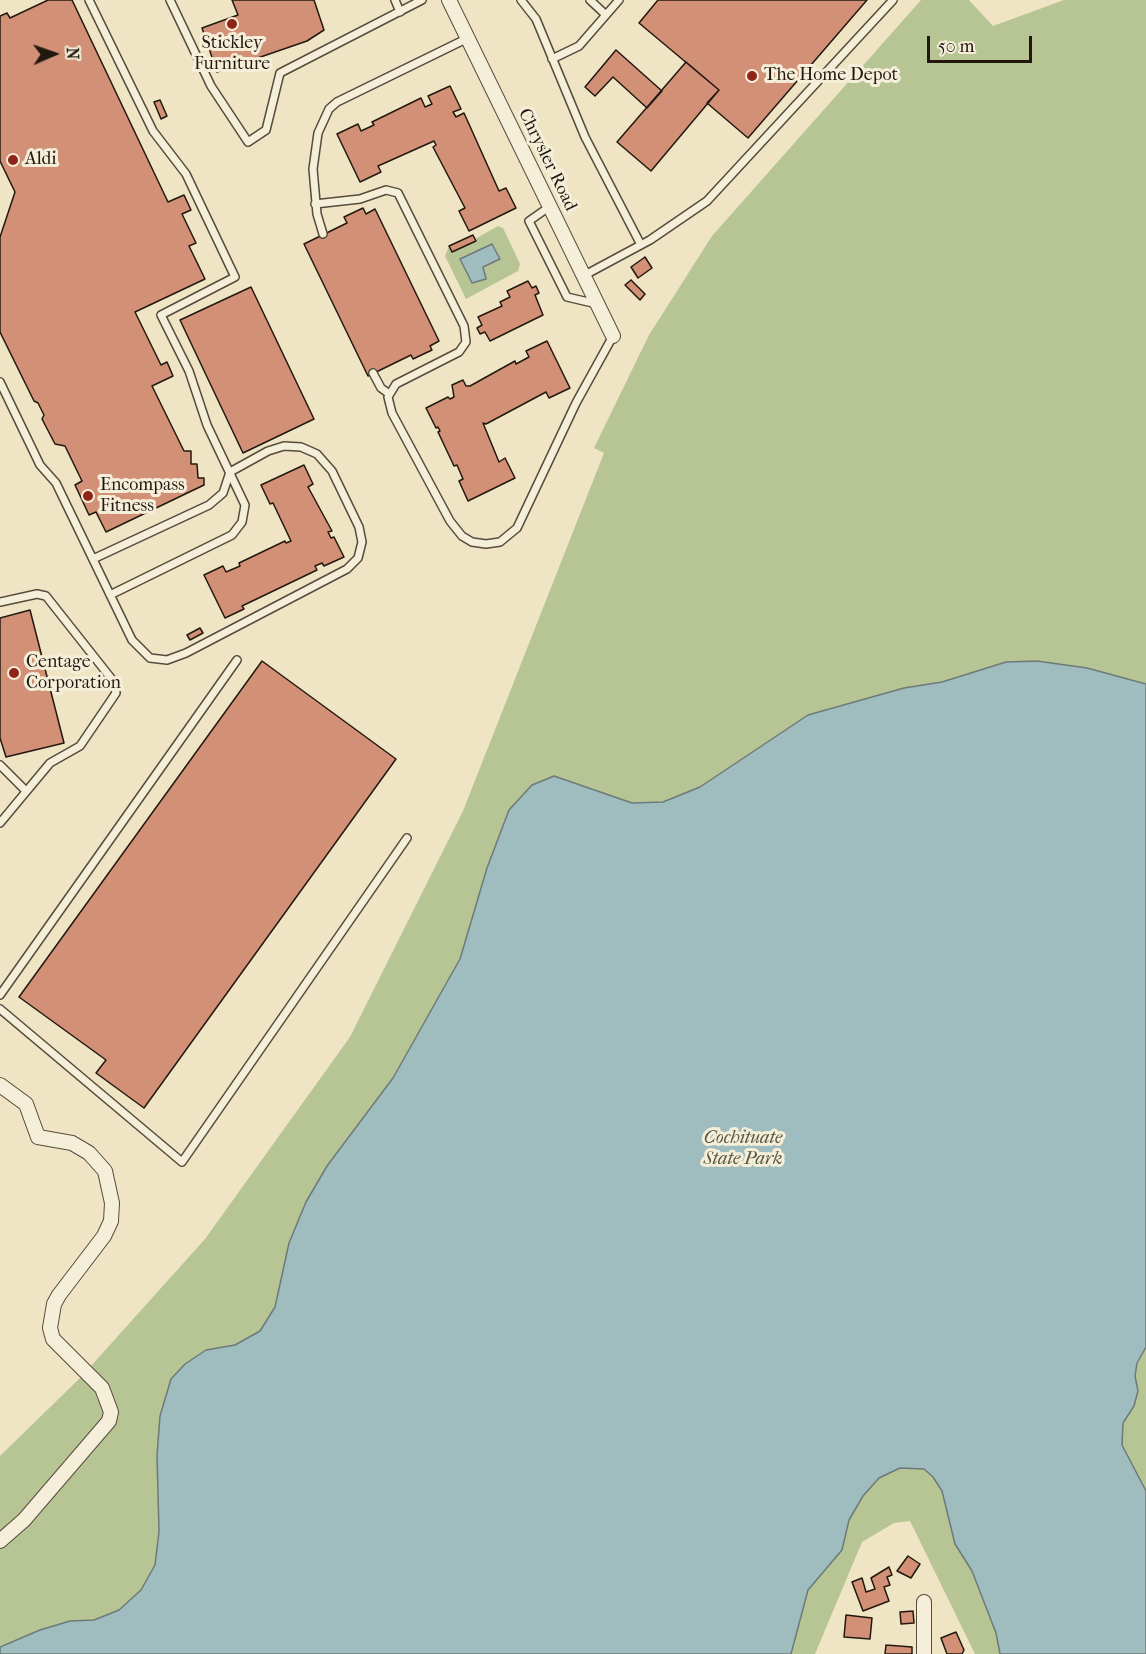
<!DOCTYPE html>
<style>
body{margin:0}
#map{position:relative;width:1146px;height:1654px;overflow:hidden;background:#efe5c4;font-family:"IM FELL French Canon",serif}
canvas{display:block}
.north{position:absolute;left:24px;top:24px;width:60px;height:60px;-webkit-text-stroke:4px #f5eed9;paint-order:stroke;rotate:88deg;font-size:16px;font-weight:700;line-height:24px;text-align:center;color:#23180f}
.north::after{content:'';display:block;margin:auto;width:21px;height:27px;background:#23180f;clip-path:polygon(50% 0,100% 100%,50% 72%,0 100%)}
.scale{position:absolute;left:927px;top:36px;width:105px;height:27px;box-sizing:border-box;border:3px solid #23180f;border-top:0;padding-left:8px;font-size:18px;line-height:21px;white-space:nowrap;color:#23180f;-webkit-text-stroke:4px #f5eed9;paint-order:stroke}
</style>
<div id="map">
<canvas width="1146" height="1654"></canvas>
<div class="north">N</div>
<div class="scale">50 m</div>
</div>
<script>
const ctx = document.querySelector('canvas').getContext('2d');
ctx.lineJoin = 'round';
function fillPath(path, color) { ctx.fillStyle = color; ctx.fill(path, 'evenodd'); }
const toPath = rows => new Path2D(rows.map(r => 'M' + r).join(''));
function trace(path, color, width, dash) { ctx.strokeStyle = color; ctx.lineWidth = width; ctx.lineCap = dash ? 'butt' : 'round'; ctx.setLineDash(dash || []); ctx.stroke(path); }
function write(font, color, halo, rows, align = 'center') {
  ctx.font = font + ' "IM FELL French Canon",serif'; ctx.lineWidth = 6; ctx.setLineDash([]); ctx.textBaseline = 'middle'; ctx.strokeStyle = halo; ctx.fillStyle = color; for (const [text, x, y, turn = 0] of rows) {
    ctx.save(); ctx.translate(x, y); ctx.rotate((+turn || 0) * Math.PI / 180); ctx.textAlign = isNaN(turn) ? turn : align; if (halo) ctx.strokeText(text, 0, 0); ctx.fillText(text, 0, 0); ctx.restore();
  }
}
fillPath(toPath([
 [921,0,969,0,993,26,1064,0,1146,0,1146,1654,975,1654,910,1521,894,1523,862,1542,815,1654,0,1654,0,1456,82,1376,205,1239,350,1037,463,811,604,453,594,448,649,335,712,236],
 [498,226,503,228,520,264,518,271,466,299,445,256,449,246,452,252]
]), '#b7c595');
const water = toPath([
 [492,244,500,259,483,267,486,279,472,283,460,259,492,244],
 [1037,661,1087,668,1146,684,1146,1347,1137,1363,1135,1376,1138,1391,1134,1406,1123,1423,1122,1445,1146,1491,1146,1654,1000,1654,996,1633,972,1571,955,1544,942,1491,933,1477,924,1469,900,1468,879,1478,863,1496,849,1520,842,1550,808,1590,791,1654,0,1654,0,1647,40,1630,70,1621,94,1620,119,1610,141,1590,155,1565,159,1532,157,1455,160,1416,171,1379,185,1364,206,1350,235,1345,260,1331,275,1307,289,1243,306,1202,327,1166,393,1078,460,959,487,868,509,810,532,785,554,776,632,803,663,802,700,787,808,715,904,688,942,682,1006,662,1037,661]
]);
fillPath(water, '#9fbcbf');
trace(water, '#6d7a79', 1.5);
const building = toPath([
 [48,0,72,0,168,202,184,195,191,210,182,214,196,243,189,246,205,279,135,312,161,365,167,362,173,376,152,386,184,451,191,451,191,464,197,464,198,478,204,478,204,485,106,532,96,512,89,515,75,485,82,481,65,446,55,444,42,419,44,415,38,403,34,401,0,332,0,237,15,192,0,161,0,16,7,13,10,18,48,0],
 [232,0,314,0,324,30,307,41,217,72,202,28,238,15,232,0],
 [658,0,867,0,748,138,707,103,719,90,639,23,658,0],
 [616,50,662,91,647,108,613,77,595,96,585,87,616,50],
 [686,62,719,90,651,171,617,142,686,62],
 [450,86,461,109,453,112,456,117,464,113,499,191,506,188,516,208,469,231,459,211,465,208,433,147,436,145,434,141,378,166,381,172,360,182,337,134,358,124,361,131,374,125,372,122,421,98,425,107,432,104,428,96,450,86],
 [160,100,167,116,161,119,154,102,160,100],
 [363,208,366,214,375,209,439,341,430,346,432,350,413,359,411,355,368,376,304,244,347,223,344,217,363,208],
 [473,235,476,241,452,252,449,246,473,235],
 [645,257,652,268,638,278,631,267,645,257],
 [631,280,645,294,640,300,625,285,631,280],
 [528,281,532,288,536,286,539,293,535,295,543,315,490,341,485,332,480,334,477,328,482,325,478,317,502,306,500,302,510,297,507,291,528,281],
 [251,287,314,419,243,453,180,320,251,287],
 [547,341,570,388,549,398,546,392,486,424,483,423,499,462,505,458,515,478,468,501,459,481,463,479,457,465,454,466,438,432,440,431,438,427,436,428,426,408,448,397,450,399,454,397,452,385,463,380,466,386,470,386,515,361,516,364,529,357,526,351,547,341],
 [304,465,313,484,308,487,332,531,328,532,331,538,334,537,344,557,324,566,322,563,315,566,317,570,242,606,244,609,225,618,204,575,223,566,226,572,240,566,239,563,285,541,286,543,291,541,273,503,270,504,261,485,304,465],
 [30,610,64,743,6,757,0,738,0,618,30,610],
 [200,628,203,633,190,640,187,635,200,628],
 [262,661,396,759,144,1108,96,1073,106,1060,19,997,262,661],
 [908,1556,920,1564,911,1578,897,1571,908,1556],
 [889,1567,892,1575,887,1577,890,1585,884,1587,889,1601,863,1611,852,1582,862,1578,866,1592,875,1589,871,1578,889,1567],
 [913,1611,914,1623,901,1624,900,1612,913,1611],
 [846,1615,872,1618,870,1639,844,1637,846,1615],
 [956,1632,964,1650,962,1654,947,1654,941,1638,956,1632],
 [886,1645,912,1647,912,1654,885,1654,886,1645]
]);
fillPath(building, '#d29077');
trace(building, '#23180f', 1.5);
const service = toPath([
 [89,0,153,131,186,174,235,277,161,315,189,371,207,425,245,505,242,522,232,535,110,595],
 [170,0,211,86,248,142,266,130,280,73,422,0],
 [395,0,400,12],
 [521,0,536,19,585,137,641,245],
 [590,0,606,15],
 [552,59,579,46,619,0],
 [315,204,360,199,386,190,398,193,464,326,466,342,459,352,396,384,388,397,392,413,450,521,462,536,472,542,486,544,500,542,517,528,576,403,613,336],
 [549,207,529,221,567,297,597,304],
 [323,234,317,214,313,169,318,133,329,109,337,102,468,38],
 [583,276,650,240,707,201,893,0],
 [373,373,381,388,388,393],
 [0,382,40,465,56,483,132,640,150,658,167,660,186,653,347,569,358,558,362,542,359,527,332,471,317,454,301,447,284,446,268,451,230,472],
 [93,559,209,505,223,493,230,472],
 [0,602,37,594,46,596,114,682,116,693,80,746,50,763,0,823],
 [0,765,26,791],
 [0,995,237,660],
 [0,1009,182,1162,407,838]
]);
const minor = toPath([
 [449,0,613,336],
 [0,1085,26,1104,38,1137,72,1143,89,1153,105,1171,112,1203,111,1221,104,1236,59,1295,54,1304,50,1328,53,1339,102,1388,111,1412,109,1421,24,1520,0,1541],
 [924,1602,924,1654]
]);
trace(service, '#564b3c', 10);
trace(minor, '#564b3c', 16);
trace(service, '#f5eed9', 7);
trace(minor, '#f5eed9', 14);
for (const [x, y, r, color] of [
 [232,24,6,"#8f2418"],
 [752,76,6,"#8f2418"],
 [13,160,6,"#8f2418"],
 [88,496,6,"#8f2418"],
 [14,673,6,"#8f2418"]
]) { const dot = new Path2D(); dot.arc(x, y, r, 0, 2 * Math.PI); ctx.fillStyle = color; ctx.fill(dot); trace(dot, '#f5eed9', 2); }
write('18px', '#23180f', '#f5eed9', [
 ["Stickley",232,44,"center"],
 ["Furniture",232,65,"center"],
 ["The Home Depot",764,76],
 ["Aldi",25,160],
 ["Encompass",100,486],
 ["Fitness",100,507],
 ["Centage",26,663],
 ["Corporation",26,684]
], 'left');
write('18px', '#23180f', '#f5eed9', [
 ["Chrysler Road",547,160,64]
]);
write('italic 18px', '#57553e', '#f5eed9', [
 ["Cochituate",743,1139],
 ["State Park",743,1160]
]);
</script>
